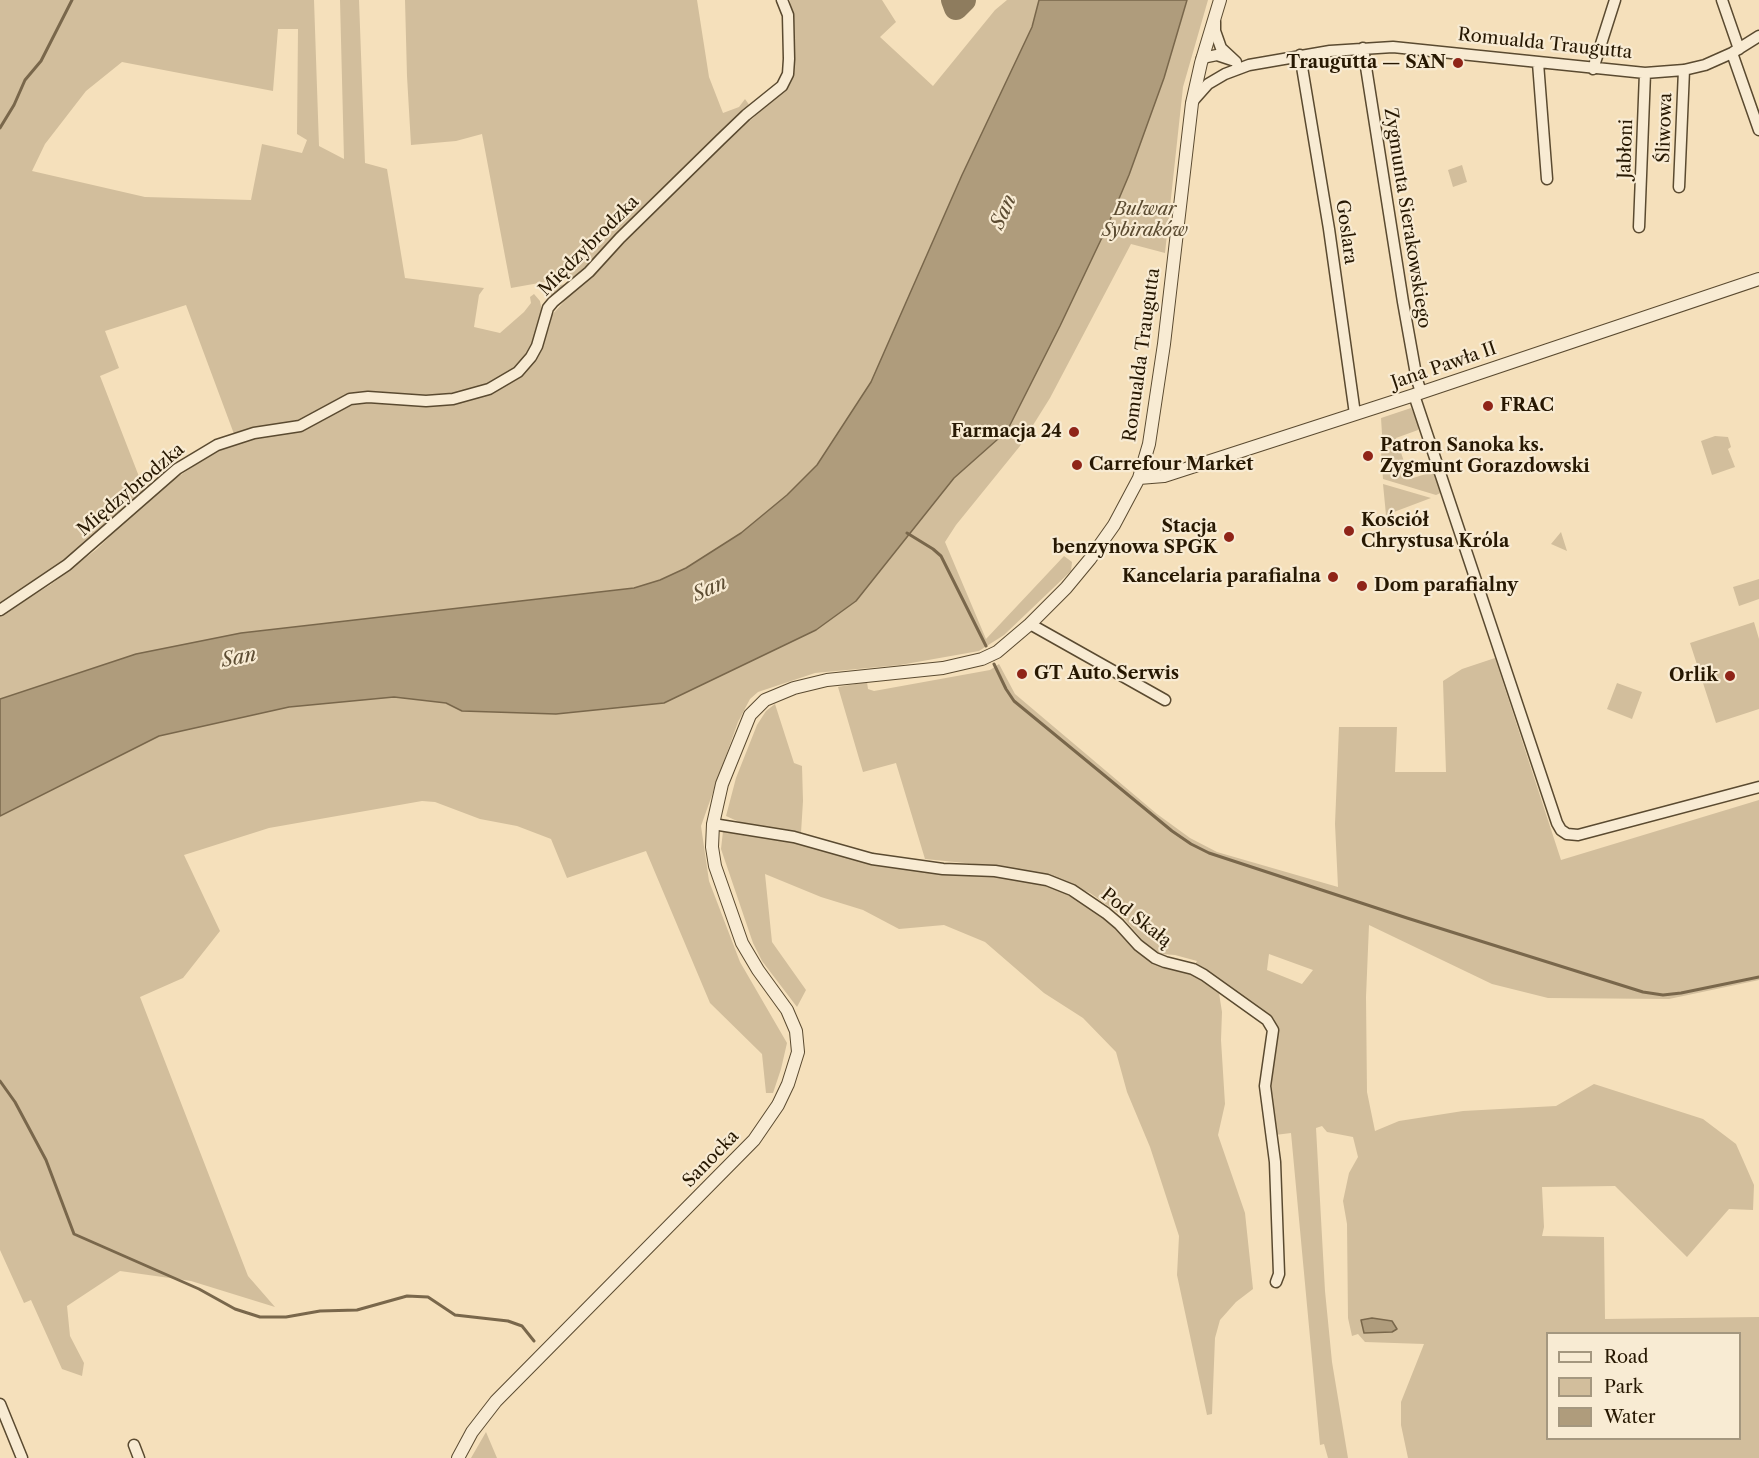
<!DOCTYPE html>
<meta charset="utf-8">
<style>
body{margin:0}
#map{position:relative;width:1759px;height:1458px;overflow:hidden;background:#f5e0bb;font-family:"Libre Caslon Text",serif}
canvas{display:block}
.legend{position:absolute;left:1546px;top:1332px;width:195px;height:108px;box-sizing:border-box;background:#f8ebd3;border:2px solid #a4977f;margin:0;padding:8px 10px;list-style:none;font-size:18px;color:#271802}
.legend li{display:flex;align-items:center;gap:12px;height:30px}
.legend b{width:30px;border:2px solid #a4977f}
</style>
<div id="map">
<canvas width="1759" height="1458"></canvas>
<ul class="legend">
<li><b style="height:8px;background:#f8ebd3"></b>Road</li>
<li><b style="height:16px;background:#d2be9c"></b>Park</li>
<li><b style="height:16px;background:#af9c7c"></b>Water</li>
</ul>
</div>
<script>
const ctx = document.querySelector('canvas').getContext('2d');
ctx.lineJoin = 'round';
function fillPath(path, color) { ctx.fillStyle = color; ctx.fill(path, 'evenodd'); }
const toPath = rows => new Path2D(rows.map(r => 'M' + r).join(''));
function trace(path, color, width, dash) { ctx.strokeStyle = color; ctx.lineWidth = width; ctx.lineCap = dash ? 'butt' : 'round'; ctx.setLineDash(dash || []); ctx.stroke(path); }
function write(font, color, halo, rows, align = 'center') {
  ctx.font = font + ' "Libre Caslon Text",serif'; ctx.lineWidth = 4.5; ctx.setLineDash([]); ctx.textBaseline = 'middle'; ctx.strokeStyle = halo; ctx.fillStyle = color; for (const [text, x, y, turn = 0] of rows) {
    ctx.save(); ctx.translate(x, y); ctx.rotate((+turn || 0) * Math.PI / 180); ctx.textAlign = isNaN(turn) ? turn : align; if (halo) ctx.strokeText(text, 0, 0); ctx.fillText(text, 0, 0); ctx.restore();
  }
}
fillPath(toPath([
 [0,0,314,0,319,146,344,159,340,0,359,0,365,163,387,169,405,278,484,288,479,295,474,327,500,333,524,312,531,303,530,297,534,294,540,301,542,311,539,325,529,352,519,364,502,377,474,390,444,395,413,397,363,393,304,421,259,427,234,434,186,305,105,331,119,368,100,376,145,492,61,564,0,604],
 [278,29,298,29,297,134,307,140,302,153,262,144,251,200,145,197,32,171,45,144,86,91,122,62,273,91],
 [405,0,697,0,709,77,723,113,739,107,745,99,750,106,578,276,511,288,482,134,456,141,411,145,407,76],
 [790,0,882,0,896,22,880,37,933,86,995,10,1007,0,1039,0,1032,27,962,175,871,382,817,465,787,495,741,533,686,568,660,580,634,588,241,633,136,654,0,699,0,616,50,585,97,549,151,495,222,447,250,437,287,433,346,405,361,400,445,403,524,372,538,357,550,325,551,316,568,297,601,267,689,176,786,88,794,70],
 [1187,0,1208,0,1183,87,1165,253,1131,244,1050,398,1020,446,956,525,945,542,986,639,1064,556,1072,562,1071,571,1004,635,979,651,900,665,815,673,758,692,750,699,738,722,701,826,709,881,740,962,787,1043,781,1069,773,1093,766,1093,762,1054,710,1003,646,851,567,878,551,839,517,826,480,819,435,802,422,801,269,828,184,855,220,931,183,978,140,997,248,1276,275,1307,191,1281,120,1271,67,1306,70,1336,84,1363,82,1376,62,1369,31,1300,24,1303,0,1250,0,816,159,736,289,707,394,697,446,703,463,711,556,714,664,703,816,630,856,601,954,478,1007,431,1107,227,1164,78],
 [1462,165,1467,182,1453,187,1448,170],
 [570,284,549,300,542,289,558,285],
 [1411,408,1419,425,1418,430,1396,438,1410,479,1432,472,1437,474,1443,492,1436,495,1383,479,1380,437,1382,434,1381,418],
 [1715,436,1728,437,1731,447,1728,449,1735,467,1712,475,1701,441],
 [1383,484,1431,498,1386,515],
 [1561,532,1567,551,1551,544],
 [1759,579,1759,599,1739,606,1733,587],
 [1754,622,1759,639,1759,709,1716,723,1690,643],
 [1495,658,1561,860,1759,800,1759,980,1669,999,1548,998,1492,984,1369,925,1366,997,1367,1092,1375,1131,1399,1121,1463,1111,1556,1106,1594,1084,1703,1119,1736,1144,1754,1185,1753,1210,1729,1209,1687,1257,1615,1186,1542,1187,1544,1227,1542,1236,1604,1237,1605,1319,1759,1317,1759,1458,1408,1458,1401,1425,1401,1402,1424,1344,1365,1342,1358,1334,1352,1336,1348,1318,1347,1224,1343,1201,1349,1173,1358,1157,1353,1137,1327,1132,1322,1126,1316,1128,1325,1291,1332,1362,1348,1458,1328,1458,1324,1444,1320,1445,1291,1133,1275,1135,1270,1093,1271,1068,1277,1033,1274,1019,1268,1013,1237,996,1194,966,1197,961,1175,955,1161,954,1143,941,1121,915,1090,893,1045,874,985,865,925,859,896,763,863,772,838,687,867,682,868,689,874,691,990,670,999,664,1015,694,1157,814,1190,838,1217,852,1338,887,1335,824,1339,727,1397,727,1395,772,1446,772,1443,681,1462,669],
 [1269,954,1313,970,1302,984,1267,970],
 [1548,1334,1740,1334,1740,1438,1548,1438],
 [1617,683,1642,692,1632,719,1607,709],
 [775,704,794,763,802,766,803,801,801,833,746,825,726,816,736,778,757,725,766,711],
 [723,831,787,839,1027,880,1057,889,1107,917,1140,954,1150,960,1184,969,1219,993,1222,1012,1221,1040,1225,1104,1218,1135,1245,1213,1253,1289,1236,1302,1220,1320,1215,1338,1212,1414,1207,1415,1177,1275,1179,1236,1150,1147,1127,1092,1116,1052,1083,1018,1044,993,985,942,944,925,899,929,863,910,821,897,765,874,772,942,806,990,797,1007,762,961,753,943,721,849],
 [486,1432,497,1458,471,1458]
]), '#d2be9c');
const water = toPath([
 [1039,0,1187,0,1164,78,1129,175,1107,227,1060,326,1007,431,954,478,856,601,816,630,664,703,556,714,462,711,446,703,394,697,289,707,159,736,0,816,0,699,136,654,241,633,634,588,660,580,686,568,741,533,787,495,817,465,871,382,962,175,1032,27,1039,0],
 [1372,1318,1392,1321,1397,1329,1392,1332,1364,1333,1361,1320,1372,1318]
]);
fillPath(water, '#af9c7c');
trace(water, '#79674b', 1.5);
trace(toPath([
 [0,128,14,105,25,80,41,61,72,0],
 [907,533,933,549,941,556,986,646],
 [994,664,1006,689,1014,701,1172,831,1191,844,1209,853,1407,918,1643,992,1663,995,1681,993,1759,977],
 [0,1081,15,1102,46,1160,74,1234,199,1289,235,1309,260,1317,286,1317,320,1311,357,1310,407,1296,428,1297,455,1315,508,1321,522,1326,534,1341]
]), '#79674b', 3);
trace(toPath([
 [953,0,956,8,964,0]
]), '#8e7c5e', 24);
const minor = toPath([
 [1722,0,1739,49],
 [1215,22,1215,31,1221,48,1236,62],
 [1363,48,1403,302,1417,380,1421,392],
 [1732,53,1759,130],
 [1300,55,1329,229,1355,414],
 [1202,58,1217,55,1232,60],
 [1538,63,1547,179],
 [1593,69,1615,0],
 [1192,102,1208,84,1225,74,1249,65,1330,51,1393,47,1645,73,1684,70,1705,65,1732,53,1759,36],
 [1679,187,1684,70],
 [1639,227,1645,73],
 [1414,395,1557,823,1561,830,1567,834,1578,835,1759,787],
 [0,610,67,565,177,469,217,445,254,433,300,426,350,399,368,397,426,401,453,399,489,389,518,372,531,357,537,346,548,308,553,302,589,272,620,238,721,139,746,115,782,86,788,74,789,59,788,15,782,0],
 [1030,624,1165,700],
 [713,824,794,837,872,859,943,869,995,871,1047,880,1072,890,1106,913,1119,924,1138,945,1155,958,1165,962,1193,969,1204,975,1267,1020,1273,1030,1265,1086,1275,1162,1279,1274,1276,1282],
 [0,1404,22,1458],
 [134,1445,139,1458]
]);
const tertiary = toPath([
 [1139,478,1164,476,1414,395,1759,279],
 [458,1458,472,1432,496,1401,754,1140,778,1105,788,1084,798,1052,796,1031,787,1010,758,970,742,943,715,866,712,847,713,824,722,784,750,715,765,700,794,688,827,680,943,668,982,659,997,652,1030,624,1066,588,1090,559,1114,525,1139,478,1149,444,1164,344,1192,103,1201,63,1220,0]
]);
trace(minor, '#5a4a30', 13);
trace(tertiary, '#5a4a30', 14);
trace(minor, '#f8ebd3', 10);
trace(tertiary, '#f8ebd3', 12);
for (const [x, y, r, color] of [
 [1458,63,6,"#8f2418"],
 [1488,406,6,"#8f2418"],
 [1074,432,6,"#8f2418"],
 [1368,456,6,"#8f2418"],
 [1077,465,6,"#8f2418"],
 [1349,531,6,"#8f2418"],
 [1229,537,6,"#8f2418"],
 [1333,577,6,"#8f2418"],
 [1362,586,6,"#8f2418"],
 [1022,674,6,"#8f2418"],
 [1730,676,6,"#8f2418"]
]) { const dot = new Path2D(); dot.arc(x, y, r, 0, 2 * Math.PI); ctx.fillStyle = color; ctx.fill(dot); trace(dot, '#f8ebd3', 2); }
write('18px', '#271802', '#f8ebd3', [
 ["Romualda Traugutta",1545,44,6],
 ["Śliwowa",1665,128,-88],
 ["Jabłoni",1626,149,-88],
 ["Zygmunta Sierakowskiego",1407,218,81],
 ["Goslara",1346,232,82],
 ["Międzybrodzka",589,246,-45],
 ["Romualda Traugutta",1142,355,-82],
 ["Jana Pawła II",1444,366,-19],
 ["Międzybrodzka",131,490,-40],
 ["Pod Skałą",1136,918,38],
 ["Sanocka",711,1159,-46]
]);
write('bold 18px', '#271802', '#f8ebd3', [
 ["Traugutta — SAN",1446,63,"right"],
 ["FRAC",1500,406],
 ["Farmacja 24",1062,432,"right"],
 ["Patron Sanoka ks.",1380,446],
 ["Zygmunt Gorazdowski",1380,467],
 ["Carrefour Market",1089,465],
 ["Kościół",1361,521],
 ["Chrystusa Króla",1361,542],
 ["Stacja",1217,527,"right"],
 ["benzynowa SPGK",1217,548,"right"],
 ["Kancelaria parafialna",1321,577,"right"],
 ["Dom parafialny",1374,586],
 ["GT Auto Serwis",1034,674],
 ["Orlik",1718,676,"right"]
], 'left');
write('italic 18px', '#5a4a30', '#f8ebd3', [
 ["Bulwar",1145,210],
 ["Sybiraków",1145,231]
]);
write('italic 20px', '#5d4d33', '#f8ebd3', [
 ["San",1004,212,-66],
 ["San",710,589,-24],
 ["San",239,658,-11]
]);
</script>
